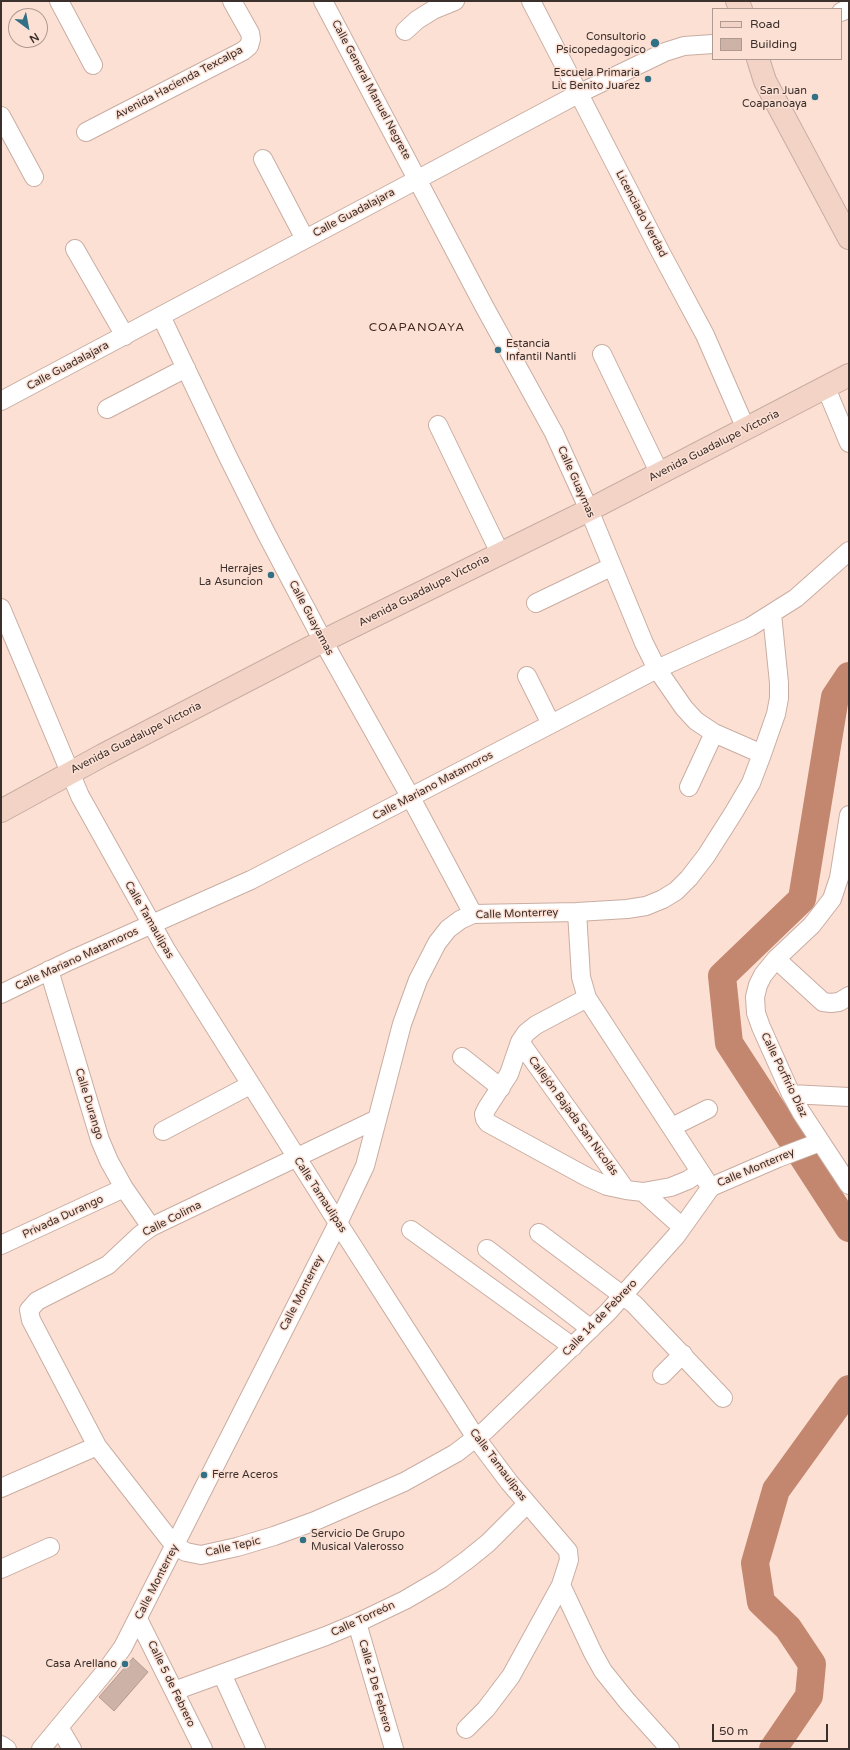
<!DOCTYPE html>
<meta charset="utf-8">
<style>
body{margin:0}
#map{position:relative;width:850px;height:1750px;overflow:hidden;background:#fde0d4;font-family:"Varela Round",sans-serif}
canvas{display:block}
.frame{position:absolute;inset:0;border:2px solid #3b302c;pointer-events:none}
.legend{position:absolute;left:712px;top:8px;width:130px;height:52px;box-sizing:border-box;background:#fde0d4;border:1px solid #af9a91;margin:0;padding:5px 7px;list-style:none;font-size:12px;color:#3b302c}
.legend li{display:flex;align-items:center;gap:8px;height:20px}
.legend b{width:20px;border:1px solid #af9a91}
.north{position:absolute;left:8px;top:8px;width:40px;height:40px;box-sizing:border-box;background:#fde0d4;border:1px solid #af9a91;border-radius:50%;rotate:148deg;font-size:11px;font-weight:700;line-height:16px;text-align:center;color:#3b302c}
.north::after{content:'';display:block;margin:auto;width:14px;height:18px;background:#327086;clip-path:polygon(50% 0,100% 100%,50% 72%,0 100%)}
.scale{position:absolute;left:712px;top:1724px;width:116px;height:18px;box-sizing:border-box;border:2px solid #3b302c;border-top:0;padding-left:5px;font-size:12px;line-height:14px;white-space:nowrap;color:#3b302c;-webkit-text-stroke:3px #fde0d4;paint-order:stroke}
</style>
<div id="map">
<canvas width="850" height="1750"></canvas>
<div class="frame"></div>
<ul class="legend">
<li><b style="height:5px;background:#f3d3c5"></b>Road</li>
<li><b style="height:11px;background:#cdb2a7"></b>Building</li>
</ul>
<div class="north">N</div>
<div class="scale">50 m</div>
</div>
<script>
const ctx = document.querySelector('canvas').getContext('2d');
ctx.lineJoin = 'round';
const toPath = rows => new Path2D(rows.map(r => 'M' + r).join(''));
function trace(path, color, width, dash) { ctx.strokeStyle = color; ctx.lineWidth = width; ctx.lineCap = dash ? 'butt' : 'round'; ctx.setLineDash(dash || []); ctx.stroke(path); }
function fillPath(path, color) { ctx.fillStyle = color; ctx.fill(path, 'evenodd'); }
function write(font, color, halo, rows, align = 'center') {
  ctx.font = font + ' "Varela Round",sans-serif'; ctx.lineWidth = 3; ctx.setLineDash([]); ctx.textBaseline = 'middle'; ctx.strokeStyle = halo; ctx.fillStyle = color; for (const [text, x, y, turn = 0] of rows) {
    ctx.save(); ctx.translate(x, y); ctx.rotate((+turn || 0) * Math.PI / 180); ctx.textAlign = isNaN(turn) ? turn : align; if (halo) ctx.strokeText(text, 0, 0); ctx.fillText(text, 0, 0); ctx.restore();
  }
}
trace(toPath([
 [849,676,835,697,802,899,722,976,729,1043,849,1228],
 [773,1749,809,1696,812,1664,788,1628,761,1602,755,1563,776,1490,849,1389]
]), '#c2876e', 28);
const building = toPath([
 [133,1658,148,1672,114,1711,99,1697,133,1658]
]);
fillPath(building, '#cdb2a7');
trace(building, '#b4998e', 1);
const street = toPath([
 [59,1,93,65],
 [323,1,484,306,554,433,589,510,644,643,657,669,684,708,696,721,714,733,762,754],
 [531,1,661,253,705,335,746,429],
 [841,12,849,8],
 [405,31,417,20,433,10,455,1],
 [1,116,34,177],
 [86,132,243,51,249,46,251,39,250,33,232,1],
 [263,159,305,239],
 [75,249,125,336],
 [161,316,228,457,266,533,323,641,411,798,473,914],
 [602,354,660,474],
 [826,388,849,443],
 [1,401,578,94,665,52,684,46,713,44],
 [107,409,186,368],
 [438,425,500,553],
 [536,603,611,567],
 [1,608,80,796,165,948,338,1223,476,1438,509,1482,568,1551,569,1560,561,1585,511,1676,486,1709,466,1729],
 [527,676,551,724],
 [689,787,714,733],
 [849,815,839,878,832,899,812,925,776,959,763,975,758,985,755,997,756,1013,761,1027,791,1094,801,1112,849,1185],
 [577,912,581,977,587,998,707,1182],
 [776,959,823,1002,831,1003,839,1002,849,996],
 [49,970,100,1140,109,1161,124,1188,151,1227],
 [1,994,69,961,251,880,657,669,750,627,796,598,849,551],
 [587,998,536,1025,526,1033,520,1042,509,1074,487,1108,484,1114,485,1119,488,1123,587,1177,607,1186,626,1190,643,1192,671,1187,688,1180,700,1172],
 [520,1042,626,1190],
 [462,1057,501,1088],
 [791,1094,849,1097],
 [377,1119,151,1227,140,1235,108,1265,37,1301,29,1310,31,1320,97,1446,167,1536,175,1546,186,1552,201,1555,237,1547,274,1536,315,1521,404,1482,456,1453,486,1430,608,1312,676,1236,711,1187,778,1158,820,1142],
 [672,1127,708,1109],
 [163,1131,250,1085],
 [643,1192,682,1227],
 [411,1230,573,1347],
 [539,1233,634,1304,723,1398],
 [1,1245,124,1188],
 [487,1249,591,1329],
 [662,1375,683,1354],
 [1,1488,97,1446],
 [1,1569,50,1547],
 [561,1585,593,1653,603,1671,627,1701,670,1749],
 [138,1619,203,1749],
 [357,1623,394,1749],
 [222,1674,256,1749],
 [174,1691,326,1636,357,1623,405,1600,441,1579,467,1560,488,1543,527,1504],
 [59,1727,72,1749],
 [1,1745,7,1749],
 [41,1749,108,1668,123,1647,338,1223,365,1166,402,1024,418,980,437,943,448,929,460,920,473,914,577,912,627,909,646,906,663,899,676,891,689,878,706,856,734,812,751,783,762,754,776,714,779,698,779,683,772,614]
]);
const secondary = toPath([
 [737,1,741,9],
 [758,59,765,81,849,238],
 [1,811,103,755,323,641,589,510,849,375]
]);
trace(street, '#c9ada2', 20);
trace(secondary, '#c9ada2', 24);
trace(street, '#fff', 18);
trace(secondary, '#f3d3c5', 22);
for (const [x, y, r, color] of [
 [655,43,5,"#327086"],
 [648,79,4,"#327086"],
 [815,97,4,"#327086"],
 [498,350,4,"#327086"],
 [271,575,4,"#327086"],
 [204,1475,4,"#327086"],
 [303,1540,4,"#327086"],
 [125,1664,4,"#327086"]
]) { const dot = new Path2D(); dot.arc(x, y, r, 0, 2 * Math.PI); ctx.fillStyle = color; ctx.fill(dot); trace(dot, '#fde0d4', 1.5); }
write('11px', '#3b302c', '#fde0d4', [
 ["Consultorio",646,37],
 ["Psicopedagogico",646,50],
 ["Escuela Primaria",640,73],
 ["Lic Benito Juarez",640,86],
 ["San Juan",807,91],
 ["Coapanoaya",807,104],
 ["Estancia",506,344,"left"],
 ["Infantil Nantli",506,357,"left"],
 ["Herrajes",263,569],
 ["La Asuncion",263,582],
 ["Ferre Aceros",212,1475,"left"],
 ["Servicio De Grupo",311,1534,"left"],
 ["Musical Valerosso",311,1547,"left"],
 ["Casa Arellano",117,1664]
], 'right');
write('11px', '#3b302c', '#fde0d4', [
 ["Avenida Hacienda Texcalpa",179,83,-28],
 ["Calle General Manuel Negrete",371,90,62],
 ["Calle Guadalajara",354,213,-28],
 ["Licenciado Verdad",641,214,62],
 ["Calle Guadalajara",68,366,-28],
 ["Avenida Guadalupe Victoria",714,446,-27],
 ["Calle Guaymas",576,482,66],
 ["Avenida Guadalupe Victoria",424,591,-27],
 ["Calle Guayamas",311,618,62],
 ["Avenida Guadalupe Victoria",136,738,-27],
 ["Calle Mariano Matamoros",433,786,-28],
 ["Calle Monterrey",517,914,-2],
 ["Calle Tamaulipas",149,920,60],
 ["Calle Mariano Matamoros",77,959,-25],
 ["Calle Porfirio Díaz",784,1075,64],
 ["Calle Durango",89,1104,73],
 ["Callejón Bajada San Nicolás",573,1116,54],
 ["Calle Monterrey",756,1168,-23],
 ["Calle Tamaulipas",320,1195,57],
 ["Privada Durango",63,1217,-25],
 ["Calle Colima",172,1219,-27],
 ["Calle Monterrey",302,1293,-63],
 ["Calle 14 de Febrero",600,1318,-46],
 ["Calle Tamaulipas",498,1465,53],
 ["Calle Tepic",233,1547,-13],
 ["Calle Monterrey",157,1582,-63],
 ["Calle Torreón",363,1619,-25],
 ["Calle 5 de Febrero",171,1684,64],
 ["Calle 2 De Febrero",375,1686,74]
]);
ctx.letterSpacing = '1px';
write('12px', '#402a21', '#fde0d4', [
 ["COAPANOAYA",417,328]
]);
ctx.letterSpacing = '0px';
</script>
